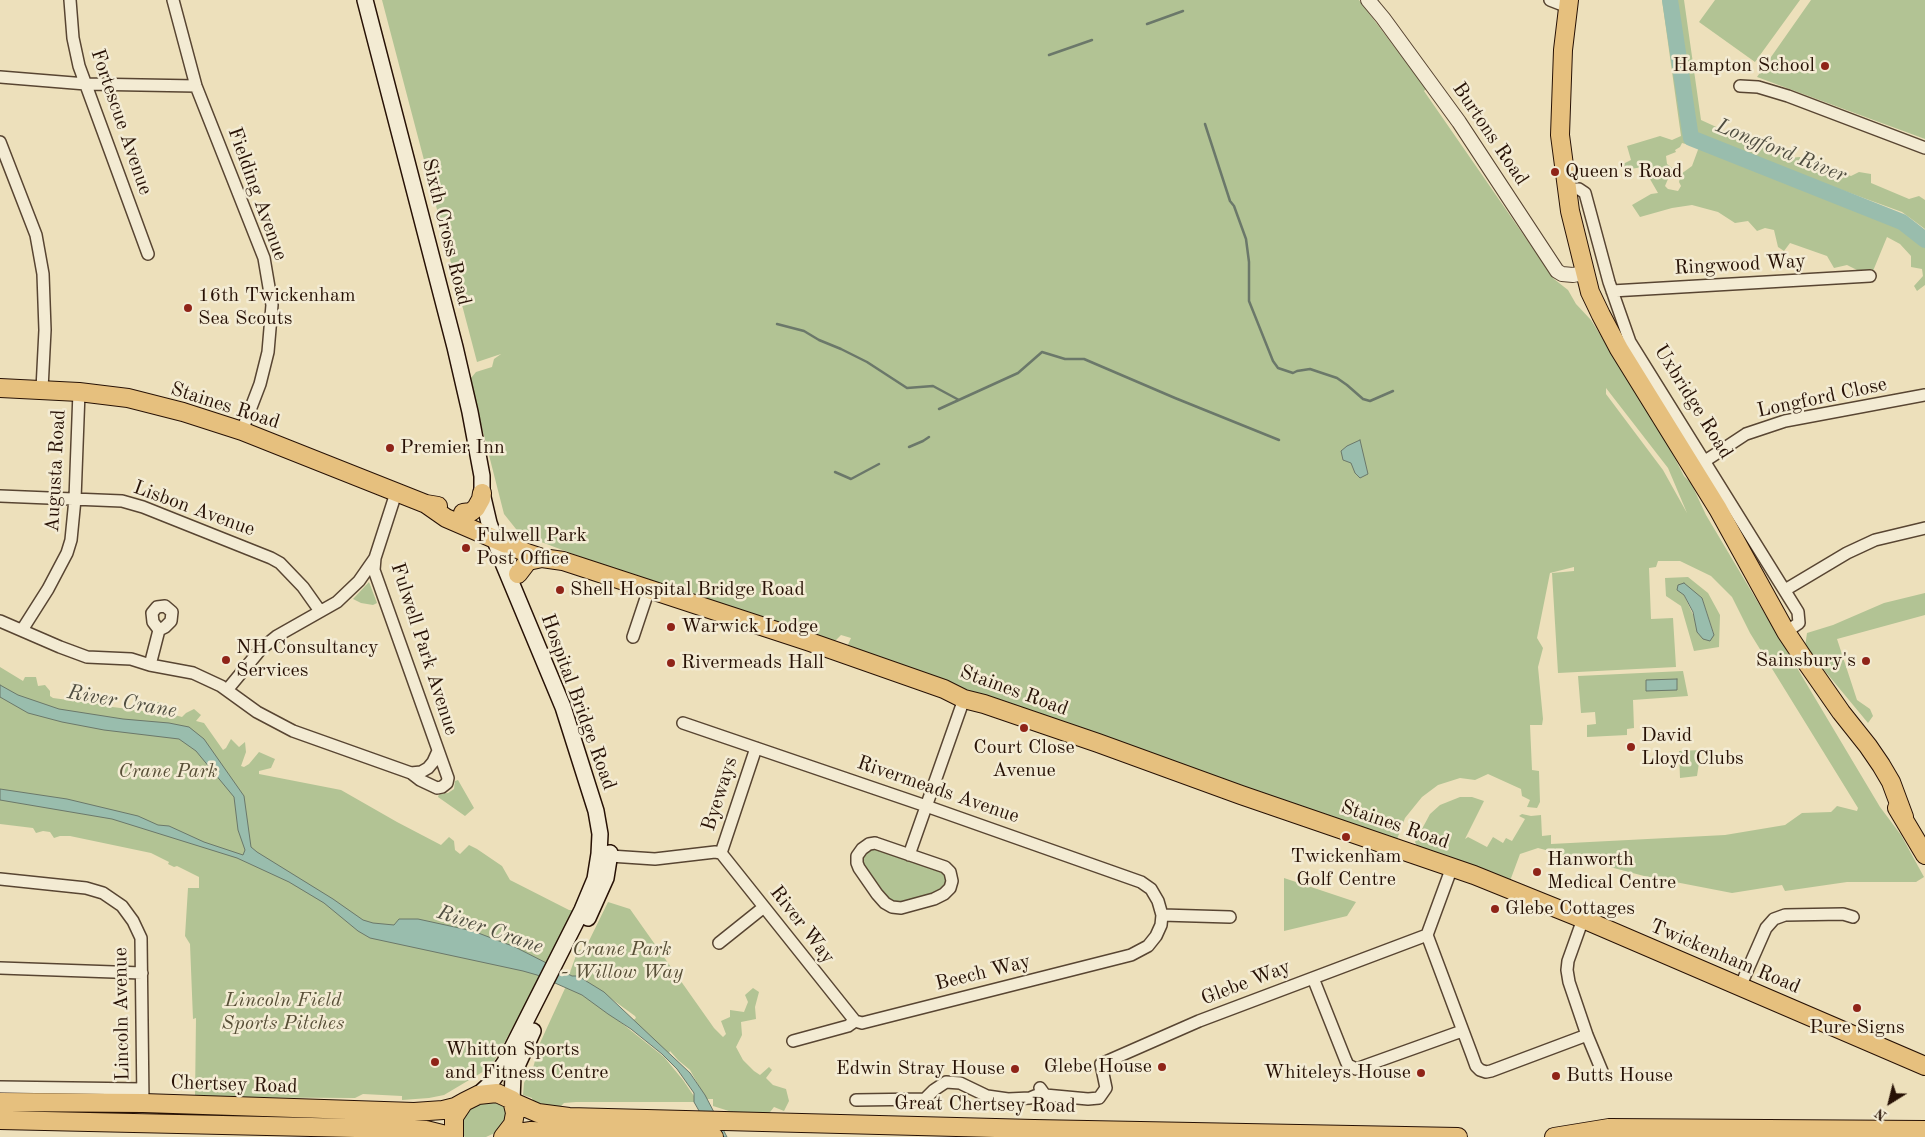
<!DOCTYPE html>
<style>
body{margin:0}
#map{position:relative;width:1925px;height:1137px;overflow:hidden;background:#ede0bb;font-family:"Old Standard TT",serif}
canvas{display:block}
.north{position:absolute;left:1865px;top:1077px;width:50px;height:50px;-webkit-text-stroke:4px #f3ebd3;paint-order:stroke;rotate:216deg;font-size:14px;font-weight:700;line-height:20px;text-align:center;color:#271105}
.north::after{content:'';display:block;margin:auto;width:18px;height:22px;background:#271105;clip-path:polygon(50% 0,100% 100%,50% 72%,0 100%)}
</style>
<div id="map">
<canvas width="1925" height="1137"></canvas>
<div class="north">N</div>
</div>
<script>
const ctx = document.querySelector('canvas').getContext('2d');
ctx.lineJoin = 'round';
function fillPath(path, color) { ctx.fillStyle = color; ctx.fill(path, 'evenodd'); }
const toPath = rows => new Path2D(rows.map(r => 'M' + r).join(''));
function trace(path, color, width, dash) { ctx.strokeStyle = color; ctx.lineWidth = width; ctx.lineCap = dash ? 'butt' : 'round'; ctx.setLineDash(dash || []); ctx.stroke(path); }
function write(font, color, halo, rows, align = 'center') {
  ctx.font = font + ' "Old Standard TT",serif'; ctx.lineWidth = 5; ctx.setLineDash([]); ctx.textBaseline = 'middle'; ctx.strokeStyle = halo; ctx.fillStyle = color; for (const [text, x, y, turn = 0] of rows) {
    ctx.save(); ctx.translate(x, y); ctx.rotate((+turn || 0) * Math.PI / 180); ctx.textAlign = isNaN(turn) ? turn : align; if (halo) ctx.strokeText(text, 0, 0); ctx.fillText(text, 0, 0); ctx.restore();
  }
}
fillPath(toPath([
 [382,0,1359,0,1426,89,1424,91,1554,279,1568,290,1576,304,1591,320,1667,443,1684,476,1691,483,1706,515,1772,626,1880,807,1901,835,1924,877,1916,882,1847,882,1785,891,1782,885,1732,893,1644,876,1538,848,1520,854,1510,881,1417,846,1415,842,1430,814,1440,805,1460,797,1472,797,1484,801,1465,839,1468,837,1487,847,1493,837,1503,843,1506,838,1512,841,1525,819,1519,816,1522,814,1531,816,1541,815,1542,836,1551,835,1551,844,1725,835,1785,825,1802,813,1831,812,1837,806,1857,811,1858,808,1750,633,1732,597,1711,576,1680,561,1658,561,1656,567,1649,568,1651,619,1673,618,1676,667,1558,673,1552,573,1574,571,1574,567,1550,573,1537,638,1543,648,1538,667,1543,719,1542,725,1530,725,1532,770,1539,771,1540,802,1537,808,1527,807,1530,800,1522,796,1521,789,1488,774,1475,780,1460,778,1438,785,1422,797,1405,818,1396,842,846,649,851,638,841,635,834,642,696,600,689,591,674,592,520,534,504,514,478,412,471,378,476,372,492,367,494,359,501,354,477,362],
 [1606,388,1668,468,1687,513,1663,470,1606,394],
 [1662,0,1684,0,1701,120,1736,136,1740,132,1748,133,1749,142,1758,147,1765,141,1777,146,1775,152,1789,158,1800,157,1802,163,1821,166,1851,176,1859,172,1871,174,1871,183,1909,199,1919,196,1925,200,1925,229,1902,212,1694,136,1690,123,1685,124,1690,141,1689,145,1682,143,1680,147,1675,150,1676,152,1666,156,1667,164,1675,170,1674,176,1668,179,1665,186,1668,189,1678,191,1681,186,1679,182,1681,174,1692,166,1699,147,1731,161,1898,223,1925,245,1925,285,1917,291,1914,286,1923,276,1922,269,1911,267,1911,256,1900,244,1887,237,1873,271,1863,273,1847,265,1834,268,1827,256,1790,243,1784,251,1778,247,1774,230,1765,228,1757,231,1748,221,1735,223,1718,212,1692,205,1672,208,1640,217,1632,205,1651,194,1658,193,1643,167,1624,170,1623,164,1631,160,1627,146,1660,136,1672,140,1681,136],
 [1715,0,1800,0,1755,62,1699,22],
 [1811,0,1925,0,1925,139,1757,77],
 [1688,577,1708,593,1720,615,1719,647,1694,651,1681,606,1666,596,1665,578],
 [1684,595,1702,598,1714,634,1695,619],
 [369,582,377,603,373,605,361,603,353,599],
 [1925,593,1925,615,1837,639,1857,700,1870,709,1873,716,1868,723,1805,647,1807,633,1833,625,1884,603],
 [0,667,23,681,25,677,36,677,38,686,45,685,50,691,50,696,53,698,97,704,102,698,105,698,105,706,151,712,151,705,158,702,164,706,164,712,182,717,186,713,194,709,201,715,196,721,204,723,223,750,226,748,231,739,239,747,245,742,246,752,241,766,244,767,249,764,259,752,275,759,271,768,259,771,259,774,341,790,397,822,441,845,449,837,454,841,455,850,460,854,469,845,477,849,502,866,510,880,569,910,575,910,538,980,539,981,517,1024,515,1023,491,1067,444,1095,429,1098,402,1100,402,1096,363,1094,355,1098,195,1097,196,1018,193,1019,190,944,185,936,188,888,199,888,199,877,177,866,174,867,168,864,169,862,151,853,70,836,60,836,54,838,50,832,43,831,36,833,33,828,0,824],
 [1683,671,1688,696,1633,700,1634,728,1627,729,1627,735,1587,737,1587,725,1596,724,1595,712,1581,713,1578,676],
 [1701,750,1697,776,1680,778,1679,751],
 [458,780,474,808,465,816,438,797,439,794,448,793,454,789,455,781],
 [869,844,945,867,950,888,892,907,857,856],
 [1284,878,1356,902,1347,916,1284,931],
 [608,902,630,909,714,1028,723,1037,726,1034,721,1021,730,1017,730,1010,744,1012,748,1002,745,995,753,988,759,992,755,1007,756,1019,741,1022,742,1035,736,1047,743,1060,754,1071,760,1075,769,1067,772,1070,766,1078,773,1085,786,1089,789,1101,784,1111,774,1107,767,1116,732,1112,713,1106,713,1099,706,1099,690,1070,678,1060,670,1051,669,1053,630,1023,636,1018,635,1016,595,987,569,975,578,950,585,949],
 [567,984,619,1021,664,1057,683,1080,698,1102,576,1102,564,1103,561,1106,549,1106,540,1103,535,1107,532,1098,523,1095,524,1083,531,1068,533,1068,540,1043],
 [493,1102,507,1107,510,1114,499,1131,486,1137,465,1137,460,1133,460,1119,466,1112,479,1104]
]), '#b2c394');
const water = toPath([
 [1360,440,1368,474,1360,478,1355,473,1351,463,1343,460,1341,451,1347,446,1360,440],
 [1684,583,1702,598,1714,635,1710,641,1703,639,1697,632,1693,612,1684,595,1677,590,1678,585,1684,583],
 [1677,679,1677,690,1646,691,1646,680,1677,679],
 [0,685,18,695,59,709,123,719,169,723,189,727,204,739,244,796,251,847,257,852,333,899,363,920,373,923,394,925,399,919,418,919,473,931,515,947,572,976,578,976,604,992,690,1073,705,1095,727,1137,714,1137,694,1102,694,1093,677,1069,662,1054,631,1029,608,1014,582,995,537,975,523,971,370,938,358,931,324,903,289,882,237,858,112,819,0,800,0,789,67,799,138,816,158,825,169,826,204,842,243,855,245,850,238,830,234,797,196,751,179,739,104,730,62,722,28,713,0,697,0,685]
]);
fillPath(water, '#99bdad');
trace(water, '#6b786a', 1);
trace(toPath([
 [1147,24,1183,11],
 [1049,55,1092,40],
 [1205,124,1230,201,1234,206,1246,239,1249,262,1249,301,1273,361,1278,368,1293,373,1297,371,1310,369,1337,378,1347,385,1363,399,1370,401,1393,391],
 [777,324,804,331,819,340,841,349,867,362,907,388,933,386,959,400],
 [939,409,1018,373,1042,352,1065,359,1084,359,1175,398,1279,440],
 [909,447,923,441,929,437],
 [835,472,851,479,879,464]
]), '#6b786a', 2.5);
trace(toPath([
 [1670,0,1691,138,1902,222,1925,240]
]), '#99bdad', 16);
const minor = toPath([
 [70,0,73,38,79,66,148,254],
 [173,0,196,86,264,258,272,305,268,352,260,384,242,431],
 [1550,0,1568,7],
 [0,77,86,84,196,86],
 [1740,86,1758,87,1788,96,1925,148],
 [0,142,36,235,43,274,45,330,42,389],
 [1566,189,1579,189,1585,193,1609,282,1630,342,1798,612,1799,623,1786,632],
 [1612,291,1870,276],
 [1705,461,1746,434,1785,421,1925,395],
 [0,496,122,501,143,507,271,558,280,563,303,587,320,611],
 [375,558,374,570,448,778,447,783,442,787,437,788,420,780,411,773],
 [1785,590,1847,553,1875,540,1925,528],
 [0,621,60,647,87,657,131,659,150,665,193,673,221,686,257,712,293,731,411,773,421,772,428,768,433,762,438,751],
 [22,630,48,589,67,553,71,540,75,499,79,392],
 [633,637,649,589],
 [150,665,159,630,165,627,171,621,172,612,165,606,157,607,152,613,153,622,159,630],
 [227,690,261,649,277,636,337,602,359,581,375,558,396,493],
 [683,723,926,806,1141,882,1151,889,1158,901,1162,915,1161,925,1156,936,1148,946,1131,955,862,1023,855,1021,848,1026,793,1041],
 [875,843,945,867,950,872,952,881,950,888,944,894,934,899,901,908,892,907,885,903,877,894,859,868,857,863,857,856,862,849,869,844,875,843],
 [721,853,855,1021],
 [721,853,756,748],
 [909,855,964,699],
 [610,856,655,859,715,852,721,853],
 [0,879,86,888,103,893,122,906,133,921,141,938,143,1103],
 [1162,915,1230,917],
 [1583,919,1568,961,1567,970,1569,982,1587,1035,1604,1076],
 [1427,935,1472,1055,1476,1066,1480,1070,1486,1072,1491,1071,1587,1035],
 [1427,935,1452,867],
 [719,943,764,907],
 [0,968,142,973],
 [1313,978,1346,1061,1348,1065,1356,1069,1462,1031],
 [1740,987,1766,928,1774,919,1785,915,1843,914,1853,917],
 [0,1087,142,1089],
 [1040,1088,1045,1095,1088,1099,1099,1098,1106,1088,1101,1064,1199,1021,1427,935],
 [856,1100,925,1099,934,1090,946,1082,960,1083,987,1096,1008,1099,1030,1098,1042,1093]
]);
const tertiary = toPath([
 [1368,0,1383,18,1459,122,1557,271,1562,274,1573,275,1584,273]
]);
const secondary = toPath([
 [365,0,455,347,470,412,482,476,482,493,489,523,503,563,563,707,596,811,600,834,599,854,595,879,582,910,505,1062,490,1084,478,1095],
 [588,918,606,878,610,853],
 [512,1100,513,1075,533,1031]
]);
const primary = toPath([
 [1569,0,1563,50,1560,135,1570,211,1590,292,1601,315,1619,349,1718,509,1786,632,1802,656,1841,712,1868,746,1881,765,1891,782,1904,817],
 [0,388,79,392,128,398,183,412,242,431,426,504,438,506],
 [426,504,446,518,527,553,542,558,563,561,810,642,944,689,964,699,984,704,1098,743,1241,795,1474,875,1583,919,1925,1066],
 [463,513,471,512,476,508,481,499,482,493],
 [518,574,528,561,542,558],
 [1897,808,1925,855]
]);
const trunk = toPath([
 [0,1102,143,1103,414,1112,443,1110,455,1107,464,1102],
 [513,1102,538,1113,569,1117,1034,1129,1458,1137],
 [0,1120,400,1129,426,1130,454,1137],
 [505,1135,531,1131,714,1137],
 [454,1137,454,1117,464,1102,478,1095,497,1093,512,1100,515,1113,513,1124,503,1137],
 [1554,1137,1609,1128,1925,1130]
]);
trace(minor, '#584532', 14);
trace(tertiary, '#584532', 16);
trace(secondary, '#271105', 18);
trace(primary, '#271105', 20);
trace(trunk, '#271105', 20);
trace(minor, '#f3ebd3', 11);
trace(tertiary, '#f3ebd3', 14);
trace(secondary, '#f3ebd3', 15);
trace(primary, '#e6c07e', 18);
trace(trunk, '#e6c07e', 18);
for (const [x, y, r, color] of [
 [1825,66,5,"#8f2418"],
 [1555,172,5,"#8f2418"],
 [188,308,5,"#8f2418"],
 [390,448,5,"#8f2418"],
 [466,548,5,"#8f2418"],
 [560,590,5,"#8f2418"],
 [671,627,5,"#8f2418"],
 [226,660,5,"#8f2418"],
 [1866,661,5,"#8f2418"],
 [671,663,5,"#8f2418"],
 [1024,728,5,"#8f2418"],
 [1631,747,5,"#8f2418"],
 [1346,837,5,"#8f2418"],
 [1537,872,5,"#8f2418"],
 [1495,909,5,"#8f2418"],
 [1857,1008,5,"#8f2418"],
 [435,1062,5,"#8f2418"],
 [1162,1067,5,"#8f2418"],
 [1015,1069,5,"#8f2418"],
 [1421,1073,5,"#8f2418"],
 [1556,1076,5,"#8f2418"]
]) { const dot = new Path2D(); dot.arc(x, y, r, 0, 2 * Math.PI); ctx.fillStyle = color; ctx.fill(dot); trace(dot, '#f3ebd3', 2); }
write('20px', '#271105', '#f3ebd3', [
 ["Hampton School",1815,66,"right"],
 ["Queen's Road",1565,172],
 ["16th Twickenham",198,296],
 ["Sea Scouts",198,319],
 ["Premier Inn",400,448],
 ["Fulwell Park",476,536],
 ["Post Office",476,559],
 ["Shell Hospital Bridge Road",570,590],
 ["Warwick Lodge",681,627],
 ["NH Consultancy",236,648],
 ["Services",236,671],
 ["Sainsbury's",1856,661,"right"],
 ["Rivermeads Hall",681,663],
 ["David",1641,736],
 ["Lloyd Clubs",1641,759],
 ["Court Close",1024,748,"center"],
 ["Avenue",1024,771,"center"],
 ["Twickenham",1346,857,"center"],
 ["Golf Centre",1346,880,"center"],
 ["Hanworth",1547,860],
 ["Medical Centre",1547,883],
 ["Glebe Cottages",1505,909],
 ["Pure Signs",1857,1028,"center"],
 ["Whitton Sports",445,1050],
 ["and Fitness Centre",445,1073],
 ["Glebe House",1152,1067,"right"],
 ["Edwin Stray House",1005,1069,"right"],
 ["Whiteleys House",1411,1073,"right"],
 ["Butts House",1566,1076]
], 'left');
write('20px', '#271105', '#f3ebd3', [
 ["Fortescue Avenue",121,122,71],
 ["Burtons Road",1490,134,56],
 ["Fielding Avenue",257,194,70],
 ["Sixth Cross Road",446,232,76],
 ["Ringwood Way",1740,265,-3],
 ["Longford Close",1822,398,-12],
 ["Uxbridge Road",1693,402,58],
 ["Staines Road",225,406,18],
 ["Augusta Road",56,471,-87],
 ["Lisbon Avenue",194,509,20],
 ["Fulwell Park Avenue",424,649,72],
 ["Staines Road",1014,691,20],
 ["Hospital Bridge Road",578,702,70],
 ["Rivermeads Avenue",938,790,19],
 ["Byeways",720,794,-72],
 ["Staines Road",1395,825,19],
 ["River Way",802,925,52],
 ["Twickenham Road",1725,957,23],
 ["Beech Way",983,973,-14],
 ["Glebe Way",1246,983,-21],
 ["Lincoln Avenue",122,1014,-91],
 ["Chertsey Road",234,1085,2],
 ["Great Chertsey Road",985,1105,1]
]);
write('italic 20px', '#584f37', '#f3ebd3', [
 ["Crane Park",168,772],
 ["Crane Park",622,950],
 ["- Willow Way",622,973],
 ["Lincoln Field",283,1001],
 ["Sports Pitches",283,1024]
]);
write('italic 21px', '#4f4d40', '#f3ebd3', [
 ["Longford River",1781,151,22],
 ["River Crane",122,702,10],
 ["River Crane",490,930,19]
]);
</script>
